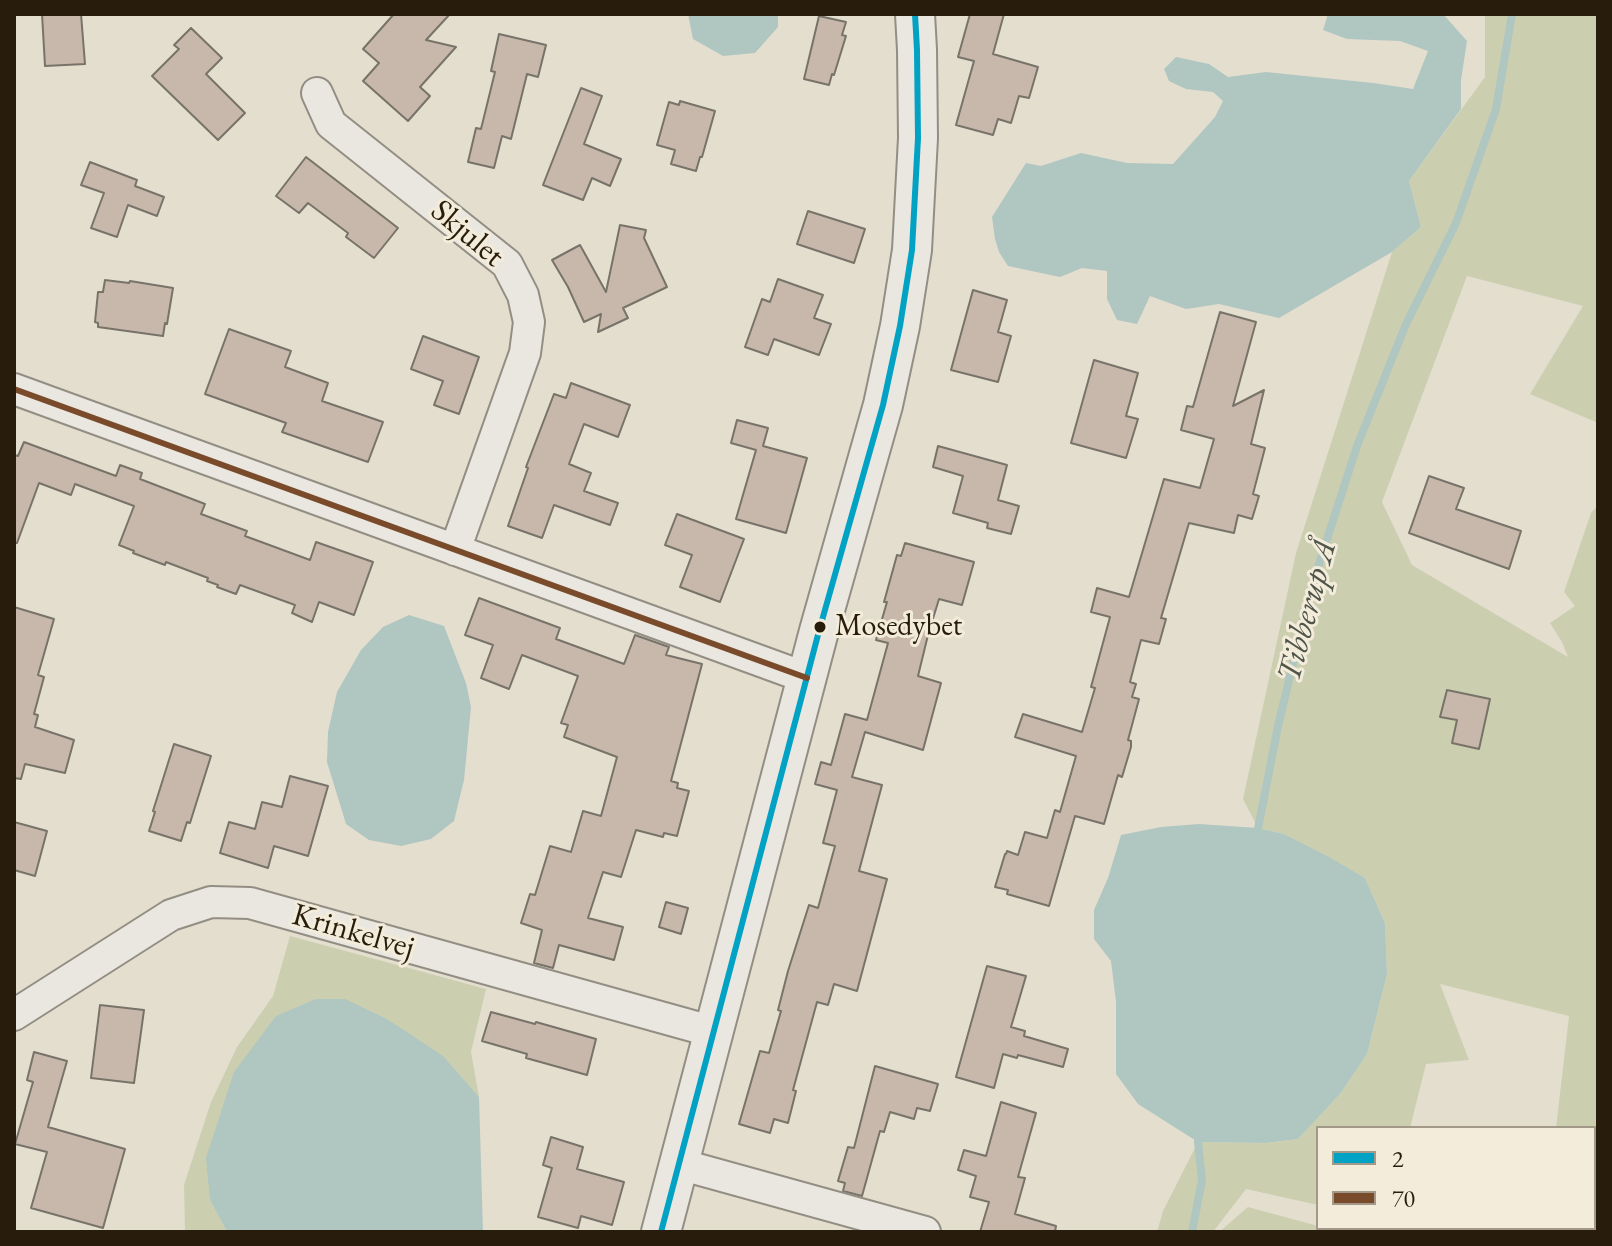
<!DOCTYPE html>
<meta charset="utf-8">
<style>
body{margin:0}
#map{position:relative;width:1612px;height:1246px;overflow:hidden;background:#e4decf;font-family:"EB Garamond",serif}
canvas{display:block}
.frame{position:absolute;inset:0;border:16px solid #281d0d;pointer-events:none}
.legend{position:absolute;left:1316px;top:1126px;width:280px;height:104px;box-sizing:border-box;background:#f3ecdb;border:2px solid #a29989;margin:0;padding:10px 14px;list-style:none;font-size:24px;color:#281d0d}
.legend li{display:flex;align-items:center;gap:16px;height:40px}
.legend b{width:40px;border:2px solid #a29989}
</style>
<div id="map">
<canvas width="1612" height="1246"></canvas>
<div class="frame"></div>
<ul class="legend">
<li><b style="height:10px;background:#02a2c4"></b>2</li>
<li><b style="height:10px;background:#7a4b2a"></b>70</li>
</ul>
</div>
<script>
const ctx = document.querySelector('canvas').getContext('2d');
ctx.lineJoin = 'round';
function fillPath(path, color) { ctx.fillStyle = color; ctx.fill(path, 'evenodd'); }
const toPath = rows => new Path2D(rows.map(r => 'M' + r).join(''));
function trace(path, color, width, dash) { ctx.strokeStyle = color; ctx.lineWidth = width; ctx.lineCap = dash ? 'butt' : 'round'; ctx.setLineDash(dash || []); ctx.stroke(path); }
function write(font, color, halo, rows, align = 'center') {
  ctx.font = font + ' "EB Garamond",serif'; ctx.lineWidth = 6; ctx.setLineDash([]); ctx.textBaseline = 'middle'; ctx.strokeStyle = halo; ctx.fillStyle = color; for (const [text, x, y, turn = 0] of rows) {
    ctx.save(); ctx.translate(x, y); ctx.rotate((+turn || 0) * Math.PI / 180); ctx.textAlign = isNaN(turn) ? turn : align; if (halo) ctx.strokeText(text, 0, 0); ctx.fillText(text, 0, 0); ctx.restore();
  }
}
fillPath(toPath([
 [1485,14,1598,14,1598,423,1530,394,1583,306,1467,276,1382,502,1412,565,1568,657,1562,642,1550,623,1575,606,1564,592,1591,513,1598,505,1598,1232,1543,1232,1544,1228,1594,1228,1594,1128,1556,1128,1569,1016,1440,984,1469,1060,1426,1064,1410,1128,1318,1128,1318,1205,1246,1189,1213,1232,1157,1232,1163,1211,1198,1142,1266,1143,1298,1139,1340,1094,1367,1054,1387,974,1385,923,1365,878,1284,834,1258,828,1243,799,1296,553,1392,252,1421,227,1409,181,1485,77],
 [290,936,486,989,471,1052,479,1097,442,1056,210,1200,227,1232,185,1232,184,1185,211,1102,237,1047,273,996],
 [1248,1207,1318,1226,1318,1228,1340,1232,1219,1232]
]), '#cbcfb0');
fillPath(toPath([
 [688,14,778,14,778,27,755,53,723,56,693,39],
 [1328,14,1443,14,1467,41,1461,80,1461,109,1409,181,1421,227,1392,252,1279,318,1219,304,1186,309,1150,296,1137,324,1117,320,1107,299,1107,271,1082,268,1060,277,1008,266,999,252,995,239,992,217,1026,163,1041,166,1081,153,1127,163,1173,164,1215,117,1223,101,1213,92,1186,89,1169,81,1164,69,1176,57,1209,64,1228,77,1266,72,1373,83,1413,89,1428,51,1400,41,1347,39,1323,30],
 [409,615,444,626,466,683,471,707,464,780,454,821,431,839,401,846,369,840,346,824,327,762,328,732,337,692,361,650,383,627],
 [1199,824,1258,828,1284,834,1329,857,1365,878,1385,923,1387,974,1367,1054,1340,1094,1298,1139,1266,1143,1198,1142,1138,1104,1116,1074,1116,1002,1111,961,1094,939,1094,910,1108,878,1121,835,1161,827],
 [316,999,345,999,387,1019,443,1056,479,1097,483,1232,227,1232,210,1200,206,1158,234,1072,276,1016]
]), '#b0c6c1');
trace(toPath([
 [1256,839,1278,726,1311,589,1357,446,1406,324,1456,223,1496,109,1512,14],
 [1192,1232,1202,1180,1198,1142,1200,1131]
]), '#b0c6c1', 8);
const building = toPath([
 [42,14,81,14,85,64,45,66,42,14],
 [394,14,450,14,426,40,456,47,420,87,430,96,408,121,363,81,379,63,363,49,394,14],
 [970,14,1004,14,993,54,1038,67,1029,98,1019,96,1011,123,998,119,993,135,956,125,974,61,958,57,970,14],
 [819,16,846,22,842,35,846,36,834,75,832,74,829,85,804,79,819,16],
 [191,28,222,58,206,74,245,113,218,140,152,76,179,49,174,45,191,28],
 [499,34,546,45,538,77,527,74,511,139,502,136,494,168,468,162,476,128,481,129,495,72,491,71,499,34],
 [581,88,602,96,584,144,621,159,610,186,592,178,583,200,543,185,581,88],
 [680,101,715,111,702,157,700,157,696,171,671,164,675,150,657,145,669,102,679,105,680,101],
 [306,157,398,228,374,258,346,237,348,233,308,203,299,213,276,196,306,157],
 [90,162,137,180,135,186,164,197,157,216,128,205,117,237,91,228,104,193,81,185,90,162],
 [808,211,865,229,854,263,797,244,808,211],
 [620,225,646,230,644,238,667,287,623,308,628,318,598,332,601,314,584,322,568,287,552,260,580,245,606,292,620,225],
 [778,279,823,295,814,318,831,324,819,355,774,339,768,355,745,347,762,299,770,302,778,279],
 [105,280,129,283,130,281,173,288,167,324,165,323,163,336,98,327,98,323,95,322,98,292,103,292,105,280],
 [973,290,1007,300,998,332,1011,336,998,382,951,370,973,290],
 [1220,312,1256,322,1233,406,1264,390,1251,444,1265,448,1253,494,1259,496,1252,519,1238,515,1234,533,1189,523,1161,618,1166,619,1159,644,1141,640,1130,682,1136,684,1132,697,1139,699,1128,740,1131,741,1131,747,1122,777,1118,775,1104,824,1075,816,1049,906,1007,894,1008,890,995,887,1005,854,1006,854,1007,851,1018,855,1025,832,1047,838,1055,810,1060,812,1076,756,1015,737,1023,714,1082,732,1095,688,1091,687,1110,617,1091,612,1097,588,1129,597,1164,479,1200,488,1214,439,1181,430,1187,406,1193,407,1220,312],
 [229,329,291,351,285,367,328,383,322,401,383,422,368,462,282,432,286,423,205,394,229,329],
 [423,336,479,357,459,414,434,405,443,381,411,369,423,336],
 [1094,360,1138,373,1126,416,1138,419,1126,458,1071,443,1094,360],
 [571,383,630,405,618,437,584,424,569,464,591,473,584,491,618,503,610,525,554,505,542,538,508,526,528,468,526,467,554,394,566,398,571,383],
 [737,420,768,428,763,446,807,458,786,533,736,519,756,450,731,443,737,420],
 [24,442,116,476,120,465,142,473,140,479,205,504,201,514,247,531,245,536,310,560,316,542,373,562,354,615,319,602,312,622,292,613,295,605,240,585,236,594,217,587,218,585,207,581,208,578,166,562,165,565,133,553,134,551,119,545,134,506,75,484,71,495,39,483,17,543,14,543,14,455,18,456,24,442],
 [938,446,1007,465,998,500,1019,506,1011,534,987,528,988,523,953,513,963,476,933,467,938,446],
 [1429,476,1464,488,1456,509,1521,531,1509,569,1409,533,1429,476],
 [677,514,744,539,720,602,680,587,692,555,665,545,677,514],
 [905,543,974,562,962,605,939,599,928,635,918,676,941,683,923,750,865,732,852,777,882,785,859,871,887,879,857,991,834,984,828,1005,817,1002,793,1090,796,1091,788,1123,774,1119,770,1133,739,1124,760,1051,769,1053,781,1011,778,1010,788,971,809,905,818,908,835,846,823,843,837,790,815,784,821,762,831,765,845,714,867,720,888,643,876,640,887,602,884,602,897,555,901,556,905,543],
 [479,598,560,628,556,639,624,664,635,635,669,647,666,655,702,664,671,781,678,783,677,788,689,791,677,836,664,833,663,837,636,830,621,877,603,872,588,918,623,927,614,960,559,945,553,968,534,963,542,930,521,923,530,894,535,895,550,846,571,852,583,811,601,816,617,757,564,737,568,725,561,723,578,676,522,655,509,689,481,678,493,645,465,635,479,598],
 [14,607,54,619,38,675,44,677,34,714,38,715,35,727,74,740,65,773,25,764,21,779,14,778,14,607],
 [1447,690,1490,699,1479,749,1452,743,1457,720,1440,717,1447,690],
 [174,744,211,756,190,823,187,822,181,841,149,831,155,812,153,811,174,744],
 [290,776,328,786,308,856,274,846,268,868,220,853,229,822,255,829,262,802,282,807,290,776],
 [14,822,47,831,35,876,14,870,14,822],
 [666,902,688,908,681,934,659,927,666,902],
 [987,966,1026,976,1011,1027,1025,1031,1024,1036,1068,1049,1063,1067,1018,1055,1017,1058,1003,1054,994,1088,956,1077,987,966],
 [100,1005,144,1010,134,1083,91,1078,100,1005],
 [491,1012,535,1024,536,1022,596,1039,587,1075,526,1058,527,1054,482,1041,491,1012],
 [34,1052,67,1061,48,1127,125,1149,103,1228,31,1208,47,1152,15,1144,33,1082,27,1080,34,1052],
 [875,1066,938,1084,930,1111,917,1108,914,1119,890,1112,884,1132,880,1131,862,1196,843,1191,845,1183,838,1181,848,1147,854,1148,875,1066],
 [1001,1102,1036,1113,1018,1177,1025,1178,1015,1214,1056,1226,1055,1232,980,1232,989,1202,970,1197,976,1176,958,1170,964,1150,986,1156,1001,1102],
 [551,1137,583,1147,577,1169,624,1182,612,1225,581,1216,578,1228,538,1217,552,1168,543,1165,551,1137]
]);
fillPath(building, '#c8b8ac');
trace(building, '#787369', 2);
const minor = toPath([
 [317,93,331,124,507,264,523,295,529,322,525,353,455,550],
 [14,389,807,678],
 [14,1015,171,915,211,902,250,903,714,1032],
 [679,1164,925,1232],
 [1347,1229,1360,1232]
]);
const tertiary = toPath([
 [661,1232,819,631,883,405,900,326,912,250,918,138,917,50,915,14]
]);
trace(minor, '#938e83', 34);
trace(tertiary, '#938e83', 42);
trace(minor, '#eae7e0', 30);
trace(tertiary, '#eae7e0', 38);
trace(toPath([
 [661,1232,819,631,883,405,900,326,912,250,918,138,917,50,915,14]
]), '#02a2c4', 6);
trace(toPath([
 [14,389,807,678]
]), '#7a4b2a', 6);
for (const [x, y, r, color] of [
 [820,627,7,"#281d0d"]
]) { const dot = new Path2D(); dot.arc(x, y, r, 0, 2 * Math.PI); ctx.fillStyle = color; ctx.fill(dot); trace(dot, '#f3ecdb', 3); }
write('30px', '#281d0d', '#f3ecdb', [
 ["Mosedybet",835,627]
], 'left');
write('32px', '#281d0d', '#f3ecdb', [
 ["Skjulet",467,234,40],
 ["Krinkelvej",353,932,16]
]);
write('italic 34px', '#50554a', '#f3ecdb', [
 ["Tibberup Å",1308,611,-75]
]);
</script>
